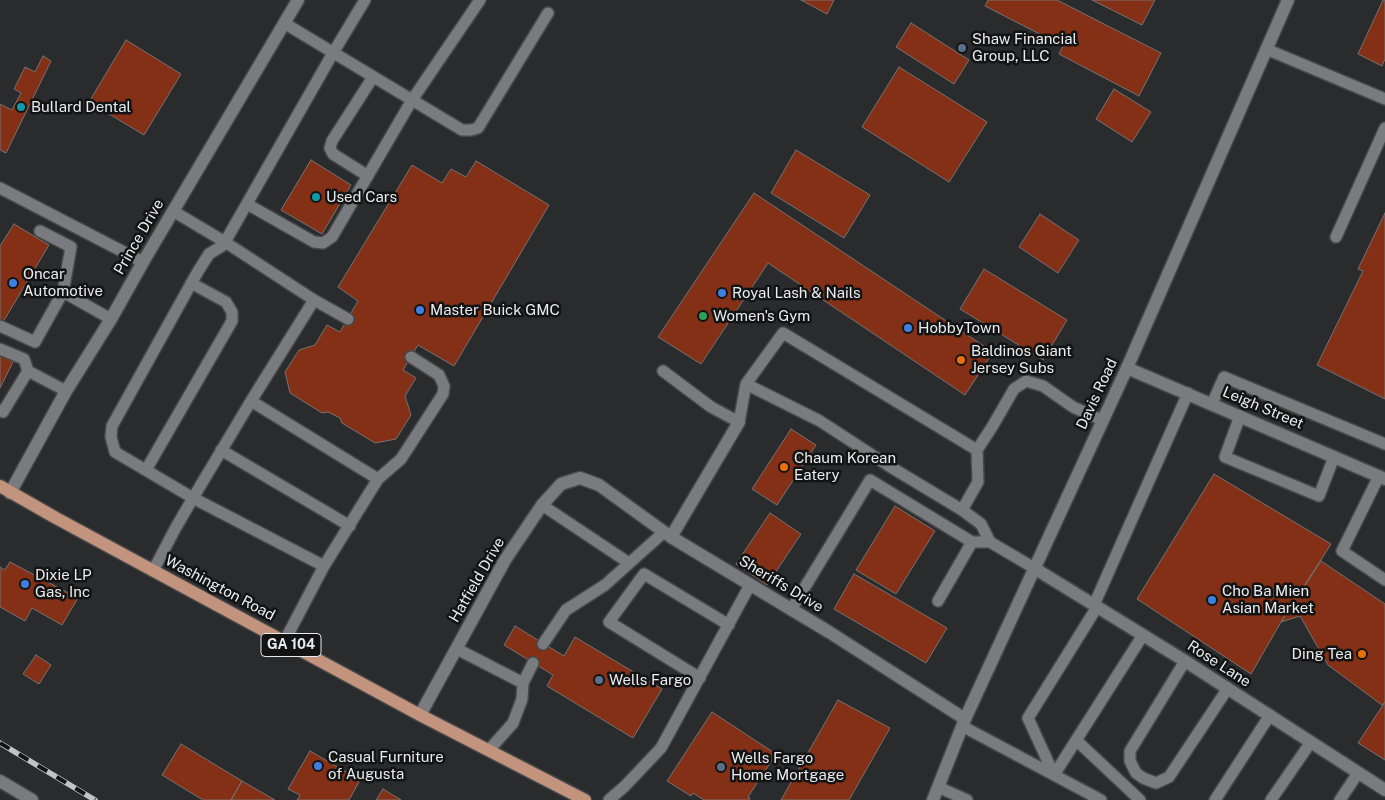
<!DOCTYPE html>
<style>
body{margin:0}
canvas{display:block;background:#2a2b2d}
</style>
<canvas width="1385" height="800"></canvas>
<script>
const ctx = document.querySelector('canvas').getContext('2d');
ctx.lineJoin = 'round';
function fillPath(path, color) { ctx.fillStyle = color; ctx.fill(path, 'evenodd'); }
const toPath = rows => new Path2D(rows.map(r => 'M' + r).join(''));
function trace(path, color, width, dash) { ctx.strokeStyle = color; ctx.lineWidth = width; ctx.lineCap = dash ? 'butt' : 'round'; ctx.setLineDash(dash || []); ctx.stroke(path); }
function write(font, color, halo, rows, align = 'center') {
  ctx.font = font + ' "Public Sans",sans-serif'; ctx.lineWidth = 5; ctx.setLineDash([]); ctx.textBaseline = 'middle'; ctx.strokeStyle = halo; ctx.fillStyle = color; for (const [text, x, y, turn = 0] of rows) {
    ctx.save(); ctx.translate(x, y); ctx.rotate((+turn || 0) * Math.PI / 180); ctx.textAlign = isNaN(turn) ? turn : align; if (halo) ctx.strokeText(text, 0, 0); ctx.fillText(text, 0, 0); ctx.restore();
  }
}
const building = toPath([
 [801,0,834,0,827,14,801,0],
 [988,0,1057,0,1161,53,1139,96,1059,54,1063,46,985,6,988,0],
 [1092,0,1155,0,1142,25,1092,0],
 [1383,0,1385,0,1385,59,1382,66,1358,54,1383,0],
 [911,23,969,60,954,84,896,47,911,23],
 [126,40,181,74,144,135,89,102,126,40],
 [43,56,51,61,6,153,0,150,0,104,12,110,21,93,14,89,25,67,35,72,43,56],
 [899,67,987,122,949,182,862,127,899,67],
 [1114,89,1151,112,1132,142,1096,119,1114,89],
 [796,150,870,195,844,238,771,193,796,150],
 [311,160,351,185,322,234,281,210,311,160],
 [476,161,549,205,454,366,418,345,403,370,416,378,405,396,411,415,396,439,375,443,342,423,340,418,328,412,322,413,290,393,285,372,299,350,315,345,327,325,340,332,358,301,338,287,412,165,442,183,451,169,466,177,476,161],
 [754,193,993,352,965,395,768,263,701,364,658,337,754,193],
 [1385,213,1385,399,1317,365,1363,271,1358,269,1385,213],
 [1040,214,1079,240,1058,273,1019,247,1040,214],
 [14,224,49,245,3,322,0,319,0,246,14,224],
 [984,269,1067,320,1043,360,960,309,984,269],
 [0,355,13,362,0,388,0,355],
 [791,429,816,445,777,505,752,489,791,429],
 [1214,474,1331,544,1281,622,1251,674,1137,599,1214,474],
 [895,506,935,531,896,594,856,570,895,506],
 [770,513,801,534,767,585,736,564,770,513],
 [1321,561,1385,604,1385,702,1382,705,1328,665,1300,616,1281,622,1321,561],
 [10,562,78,598,62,625,32,608,25,621,0,607,0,567,5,570,10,562],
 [854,574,947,628,926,663,834,609,854,574],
 [515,626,564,656,575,637,662,689,633,738,547,686,553,675,504,645,515,626],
 [36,655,51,665,39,684,23,674,36,655],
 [838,700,890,728,849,800,781,800,838,700],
 [1385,702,1385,760,1358,743,1385,702],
 [712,712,776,754,748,797,750,798,749,800,704,800,693,793,691,796,667,781,712,712],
 [181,744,242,781,231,800,203,800,162,775,181,744],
 [310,751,360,780,349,800,297,800,300,795,288,789,310,751],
 [242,781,275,800,231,800,242,781],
 [383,789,401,800,376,800,383,789]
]);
fillPath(building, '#843016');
trace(building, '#757271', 1);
const lane = toPath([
 [284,23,462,130,471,130,478,128,548,13],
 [1266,49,1385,99],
 [368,176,333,154,330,148,332,141,373,77],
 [0,188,143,262],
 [247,204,314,242,323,243,332,237,412,100,480,0],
 [173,211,225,242,314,300,348,319],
 [40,231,71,247,63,292],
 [1336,237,1385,128],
 [0,326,35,342,63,292,111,319],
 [0,349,24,359,28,371],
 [663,371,711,407,739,422,746,384],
 [251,401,314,300],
 [1212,404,1224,377,1385,444],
 [0,410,3,412,28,371,66,391],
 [1240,416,1225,457,1319,496,1334,457],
 [221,450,350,526],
 [977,450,992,427,1014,389,1026,381,1043,386,1073,407,1102,420],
 [146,470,232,321,232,312,226,302,191,283],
 [1379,476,1342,551,1385,580],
 [378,479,401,459,443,394,444,386,439,375,411,357],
 [542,505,629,563],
 [962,510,978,482,977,450,783,333,746,384,820,421,889,466,962,510,981,524,990,542,1034,568],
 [153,571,175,529,193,498,115,452,111,437,112,426,197,273,209,254,222,246,225,242,333,53,365,0],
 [938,601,972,542,990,542],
 [1094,605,1188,393],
 [1097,607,1028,718,1054,775,1143,635],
 [791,610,870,480,972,542],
 [284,642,324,566,193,498,251,401,378,479,324,566],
 [543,644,566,610,605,585,664,532],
 [457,649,523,683],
 [1185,661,1130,751,1130,761,1136,773,1143,778,1156,783,1169,777,1228,688],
 [700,678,609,622,644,574,729,625],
 [962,726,1101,800],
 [1076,740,1140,800],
 [489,750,513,723,522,699,523,683,533,663],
 [938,787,967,800],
 [609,800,625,786,661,748,750,585],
 [1215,800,1270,715],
 [1271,800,1311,742],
 [1340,800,1358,773]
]);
const street = toPath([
 [1127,368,1385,479],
 [10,493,66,391,111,319,143,262,298,0],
 [671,537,739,422],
 [1034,568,1185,661,1385,790],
 [420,715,505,560,542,505,561,484,580,478,599,485,671,537,829,632,965,719],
 [0,781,32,800]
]);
const secondary = toPath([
 [933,800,965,719,1127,368,1288,0]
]);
const primary = toPath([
 [0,486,56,518,420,715,585,800]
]);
trace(lane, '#464749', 14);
trace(street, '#464749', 15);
trace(secondary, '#464749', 15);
trace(primary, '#464749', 15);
trace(lane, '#797b7e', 11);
trace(street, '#797b7e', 12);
trace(secondary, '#797b7e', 12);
trace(primary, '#c2947e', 12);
const rail = toPath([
 [0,743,95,800]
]);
trace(rail, '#c2c3c5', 5.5);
trace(rail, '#131314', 4, [11]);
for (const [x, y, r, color] of [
 [962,48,5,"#5c6f8a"],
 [21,107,5,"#0f9aa8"],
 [316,197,5,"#0f9aa8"],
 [13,283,5,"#3f7fe0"],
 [722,293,5,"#3f7fe0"],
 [420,310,5,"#3f7fe0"],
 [703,316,5,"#2e9e5b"],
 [908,328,5,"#3f7fe0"],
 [961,360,5,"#e8710a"],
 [784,467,5,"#e8710a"],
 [25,584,5,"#3f7fe0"],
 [1212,600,5,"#3f7fe0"],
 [1362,654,5,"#e8710a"],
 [599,680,5,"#5c6f8a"],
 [318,766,5,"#3f7fe0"],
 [721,767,5,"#5c6f8a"]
]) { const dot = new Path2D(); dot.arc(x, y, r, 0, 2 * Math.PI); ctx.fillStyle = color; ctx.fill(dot); trace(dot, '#131314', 2); }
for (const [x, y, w] of [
 [291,645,60]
]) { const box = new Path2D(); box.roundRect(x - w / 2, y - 11.5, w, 23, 4); ctx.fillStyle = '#131314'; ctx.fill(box); trace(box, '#eaebed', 1); }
write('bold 14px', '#eaebed', null, [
 ["GA 104",291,645]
]);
write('15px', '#eaebed', '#131314', [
 ["Shaw Financial",972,39],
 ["Group, LLC",972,56],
 ["Bullard Dental",31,107],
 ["Used Cars",326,197],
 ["Oncar",23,274],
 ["Automotive",23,291],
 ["Royal Lash & Nails",732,293],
 ["Master Buick GMC",430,310],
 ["Women's Gym",713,316],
 ["HobbyTown",918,328],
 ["Baldinos Giant",971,351],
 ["Jersey Subs",971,368],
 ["Chaum Korean",794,458],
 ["Eatery",794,475],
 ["Dixie LP",35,575],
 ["Gas, Inc",35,592],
 ["Cho Ba Mien",1222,591],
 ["Asian Market",1222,608],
 ["Ding Tea",1352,654,"right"],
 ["Wells Fargo",609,680],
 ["Casual Furniture",328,757],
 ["of Augusta",328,774],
 ["Wells Fargo",731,758],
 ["Home Mortgage",731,775]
], 'left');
write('15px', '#eaebed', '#131314', [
 ["Prince Drive",139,237,-60],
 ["Davis Road",1097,394,-65],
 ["Leigh Street",1263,408,23],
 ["Hatfield Drive",477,580,-60],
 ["Sheriffs Drive",781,584,31],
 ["Washington Road",220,588,28],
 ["Rose Lane",1219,664,33]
]);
</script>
